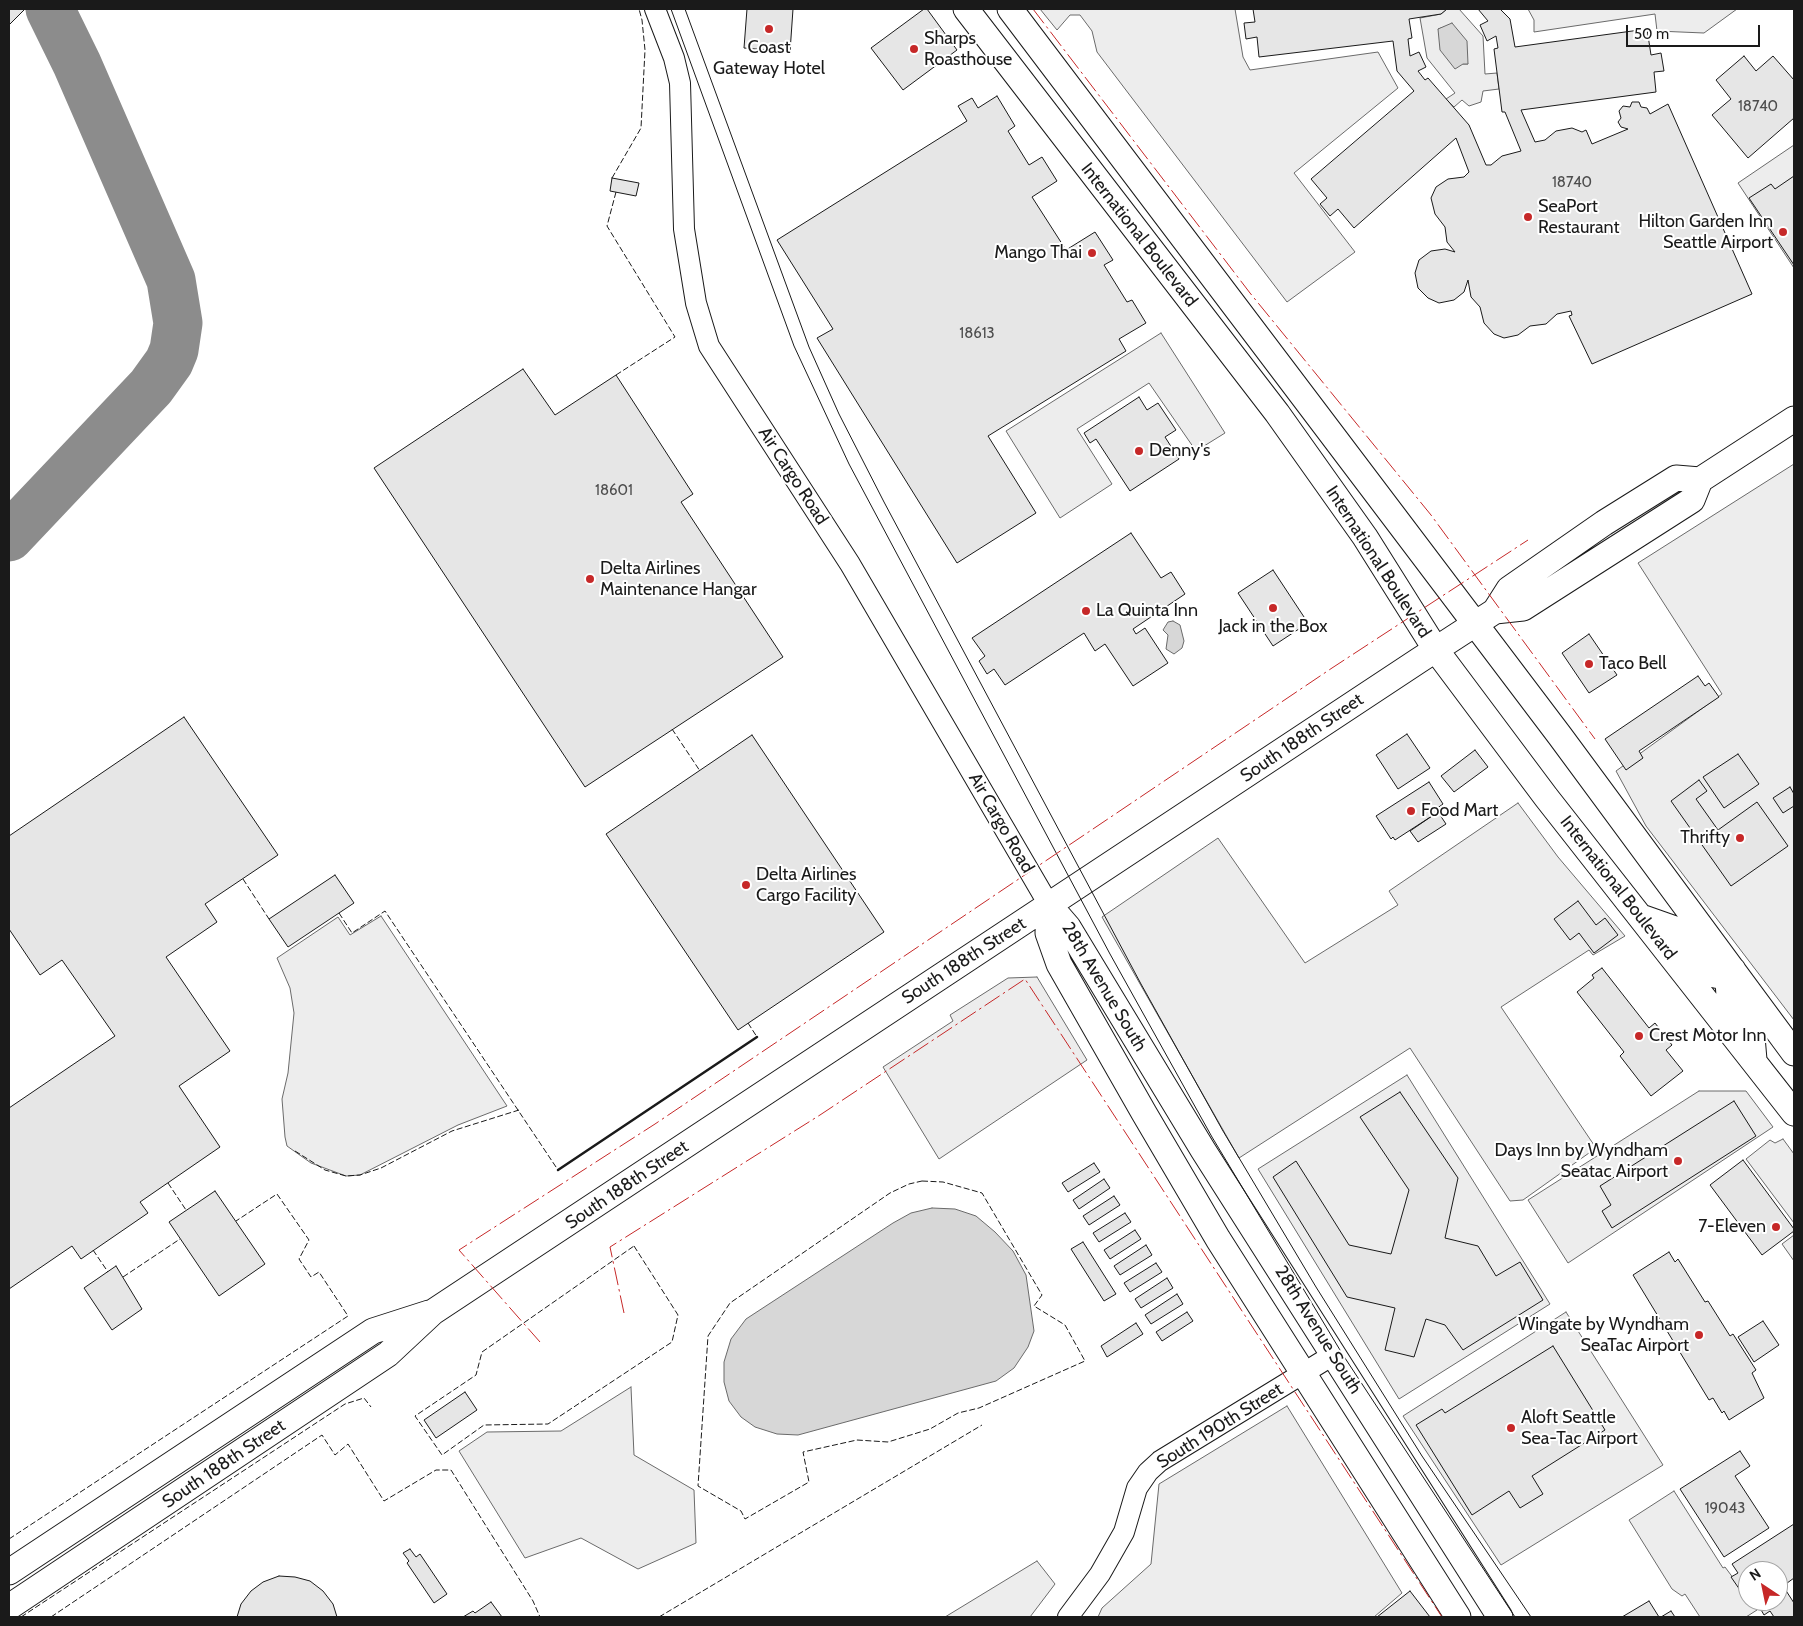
<!DOCTYPE html>
<style>
body{margin:0}
#map{position:relative;width:1803px;height:1626px;overflow:hidden;background:#fff;font-family:Cabin,sans-serif}
canvas{display:block}
.frame{position:absolute;inset:0;border:10px solid #1a1a1a;pointer-events:none}
.north{position:absolute;left:1738px;top:1561px;width:50px;height:50px;box-sizing:border-box;background:#fff;border:1px solid #a3a3a3;border-radius:50%;rotate:326deg;font-size:14px;font-weight:700;line-height:20px;text-align:center;color:#1a1a1a}
.north::after{content:'';display:block;margin:auto;width:18px;height:22px;background:#c62828;clip-path:polygon(50% 0,100% 100%,50% 72%,0 100%)}
.scale{position:absolute;left:1626px;top:25px;width:134px;height:22px;box-sizing:border-box;border:2px solid #1a1a1a;border-top:0;padding-left:6px;font-size:15px;line-height:18px;white-space:nowrap;color:#1a1a1a;-webkit-text-stroke:4px #fff;paint-order:stroke}
</style>
<div id="map">
<canvas width="1803" height="1626"></canvas>
<div class="frame"></div>
<div class="north">N</div>
<div class="scale">50 m</div>
</div>
<script>
const ctx = document.querySelector('canvas').getContext('2d');
ctx.lineJoin = 'round';
function fillPath(path, color) { ctx.fillStyle = color; ctx.fill(path, 'evenodd'); }
const toPath = rows => new Path2D(rows.map(r => 'M' + r).join(''));
function trace(path, color, width, dash) { ctx.strokeStyle = color; ctx.lineWidth = width; ctx.lineCap = dash ? 'butt' : 'round'; ctx.setLineDash(dash || []); ctx.stroke(path); }
function write(font, color, halo, rows, align = 'center') {
  ctx.font = font + ' Cabin,sans-serif'; ctx.lineWidth = 4; ctx.setLineDash([]); ctx.textBaseline = 'middle'; ctx.strokeStyle = halo; ctx.fillStyle = color; for (const [text, x, y, turn = 0] of rows) {
    ctx.save(); ctx.translate(x, y); ctx.rotate((+turn || 0) * Math.PI / 180); ctx.textAlign = isNaN(turn) ? turn : align; if (halo) ctx.strokeText(text, 0, 0); ctx.fillText(text, 0, 0); ctx.restore();
  }
}
const built = toPath([
 [1040,9,1235,9,1243,57,1250,70,1378,52,1398,88,1294,173,1355,252,1287,302,1097,52,1092,31,1080,15,1070,15,1057,30,1040,9],
 [1447,9,1459,9,1483,36,1485,74,1497,73,1499,89,1483,91,1481,102,1469,106,1462,100,1454,107,1446,99,1455,93,1427,58,1420,18,1441,14,1447,9],
 [1444,27,1468,64,1463,64,1438,29,1444,27],
 [1528,9,1737,9,1704,33,1657,31,1655,14,1534,32,1534,20,1528,9],
 [1794,145,1794,268,1738,183,1794,145],
 [1161,333,1225,433,1196,451,1149,383,1077,429,1112,484,1060,518,1006,431,1161,333],
 [1794,464,1794,1020,1646,826,1616,771,1722,694,1638,563,1794,464],
 [1518,803,1558,857,1625,936,1593,955,1589,950,1501,1007,1596,1148,1523,1200,1510,1201,1410,1048,1239,1158,1102,917,1218,838,1305,963,1398,905,1389,891,1518,803],
 [381,916,507,1106,458,1125,360,1175,346,1176,311,1163,287,1146,285,1137,282,1099,288,1073,294,1013,290,988,277,958,338,917,350,935,381,916],
 [1037,977,1087,1060,939,1159,883,1067,953,1021,950,1015,1008,978,1037,977],
 [1407,1075,1550,1304,1399,1399,1258,1169,1407,1075],
 [1699,1091,1746,1091,1773,1127,1568,1263,1528,1200,1699,1091],
 [1783,1139,1794,1154,1794,1223,1746,1159,1770,1140,1775,1143,1783,1139],
 [1794,1235,1794,1261,1782,1244,1794,1235],
 [1566,1312,1663,1465,1501,1565,1403,1416,1566,1312],
 [631,1387,634,1455,694,1490,696,1543,638,1569,581,1538,525,1558,459,1451,487,1432,561,1431,631,1387],
 [1287,1406,1402,1593,1374,1617,1098,1617,1102,1608,1151,1564,1159,1484,1287,1406],
 [1674,1491,1723,1568,1725,1567,1757,1610,1746,1617,1700,1617,1685,1594,1682,1596,1672,1589,1629,1520,1674,1491],
 [1037,1561,1055,1584,1030,1617,945,1617,1037,1561]
]);
fillPath(built, '#ededed');
trace(built, '#6a6a6a', 1);
const water = toPath([
 [1452,23,1467,41,1468,64,1463,64,1455,69,1440,50,1438,29,1452,23],
 [1173,621,1180,625,1184,641,1182,648,1174,654,1166,649,1168,635,1163,630,1168,622,1173,621],
 [932,1208,955,1209,976,1216,995,1232,1013,1251,1026,1275,1034,1331,1028,1347,1014,1368,996,1381,798,1435,777,1434,755,1427,741,1417,729,1401,724,1382,724,1362,731,1339,746,1319,893,1223,911,1213,932,1208]
]);
fillPath(water, '#d7d7d7');
trace(water, '#6a6a6a', 1);
trace(toPath([
 [9,537,151,387,169,362,174,350,178,323,171,280,77,64,50,9]
]), '#8c8c8c', 49);
const building = toPath([
 [9,9,25,9,9,25,9,9],
 [747,9,793,9,790,52,744,48,747,9],
 [924,9,927,9,957,50,903,90,871,48,924,9],
 [1253,9,1447,9,1441,14,1409,19,1412,38,1408,39,1410,56,1419,52,1426,67,1418,71,1425,80,1428,78,1469,125,1486,165,1491,165,1502,156,1521,151,1505,112,1502,112,1494,49,1498,48,1496,36,1487,41,1480,25,1488,21,1478,9,1500,9,1510,19,1515,47,1647,29,1651,55,1661,53,1664,71,1654,72,1656,92,1521,110,1535,142,1545,140,1556,131,1572,128,1582,132,1586,130,1592,144,1628,129,1621,127,1618,122,1621,118,1619,111,1623,106,1630,107,1632,102,1639,102,1641,107,1647,108,1650,114,1668,104,1752,294,1592,364,1569,316,1572,315,1571,311,1557,314,1546,324,1530,326,1518,335,1504,338,1494,334,1484,323,1480,307,1471,297,1468,280,1464,292,1454,300,1439,303,1428,298,1418,288,1415,273,1419,260,1431,251,1445,249,1455,252,1447,242,1445,227,1435,214,1431,198,1436,187,1448,179,1464,177,1469,172,1456,138,1354,228,1338,209,1330,216,1320,204,1327,198,1311,179,1414,91,1397,71,1393,41,1259,57,1257,37,1246,39,1244,23,1255,22,1253,9],
 [1744,56,1756,71,1773,56,1794,80,1794,118,1748,158,1712,115,1731,99,1716,80,1744,56],
 [997,96,1015,126,1008,131,1029,165,1042,157,1057,181,1032,197,1066,250,1095,232,1113,260,1104,265,1127,302,1132,300,1146,323,1119,339,1126,351,988,436,1036,513,957,563,817,338,833,329,777,240,967,121,958,106,972,98,978,108,997,96],
 [1794,176,1794,265,1749,198,1771,184,1775,189,1794,176],
 [612,178,639,183,636,196,610,191,612,178],
 [523,369,555,415,616,375,693,494,681,502,783,657,585,787,374,468,523,369],
 [1139,397,1147,410,1158,403,1176,430,1165,437,1179,459,1130,491,1096,439,1090,443,1084,433,1139,397],
 [1131,533,1161,578,1171,572,1185,594,1133,629,1136,634,1145,628,1168,663,1133,686,1105,644,1095,651,1084,633,1005,685,994,669,987,674,979,661,985,656,972,638,1131,533],
 [1273,570,1308,623,1273,646,1238,593,1273,570],
 [1589,634,1617,675,1589,693,1562,653,1589,634],
 [1698,676,1705,686,1709,683,1719,697,1639,751,1643,758,1626,770,1605,739,1698,676],
 [184,717,278,855,205,904,217,922,166,957,230,1051,179,1086,220,1147,140,1202,148,1213,81,1259,72,1246,9,1289,9,1108,115,1036,62,960,40,975,9,929,9,836,184,717],
 [1407,734,1430,768,1398,789,1376,755,1407,734],
 [752,735,884,932,738,1030,606,834,752,735],
 [1475,750,1488,767,1454,792,1441,776,1475,750],
 [1738,754,1759,784,1724,808,1703,777,1738,754],
 [1699,780,1707,791,1696,799,1718,830,1757,802,1788,846,1731,886,1671,801,1699,780],
 [1429,782,1443,804,1436,809,1438,812,1395,840,1393,837,1391,839,1376,816,1429,782],
 [1790,787,1794,794,1794,806,1783,813,1773,798,1790,787],
 [1438,812,1446,824,1418,842,1410,831,1438,812],
 [335,875,354,903,288,947,269,919,335,875],
 [1578,901,1596,925,1605,918,1618,935,1594,953,1579,933,1570,940,1554,919,1578,901],
 [1602,968,1649,1028,1655,1023,1672,1045,1666,1050,1683,1071,1651,1096,1620,1056,1624,1052,1577,992,1594,978,1592,975,1602,968],
 [1400,1092,1458,1178,1445,1238,1478,1246,1496,1276,1520,1262,1543,1300,1463,1350,1445,1325,1426,1319,1414,1357,1385,1350,1395,1308,1347,1297,1273,1177,1296,1161,1349,1245,1391,1254,1409,1190,1360,1117,1400,1092],
 [1734,1101,1756,1136,1612,1228,1602,1211,1611,1205,1600,1186,1734,1101],
 [1743,1160,1794,1229,1794,1231,1762,1255,1710,1185,1743,1160],
 [1094,1163,1100,1172,1068,1192,1062,1183,1094,1163],
 [1104,1179,1110,1188,1079,1209,1073,1200,1104,1179],
 [215,1191,265,1264,219,1296,169,1222,215,1191],
 [1114,1196,1120,1205,1089,1225,1083,1216,1114,1196],
 [1125,1213,1131,1222,1099,1242,1093,1233,1125,1213],
 [1135,1230,1141,1239,1110,1259,1104,1250,1135,1230],
 [1083,1242,1116,1294,1104,1301,1071,1249,1083,1242],
 [1146,1245,1152,1255,1120,1275,1114,1266,1146,1245],
 [1669,1252,1675,1262,1678,1259,1705,1302,1708,1301,1730,1336,1733,1334,1756,1370,1752,1373,1764,1398,1729,1420,1724,1411,1722,1413,1713,1398,1709,1400,1633,1275,1669,1252],
 [1156,1263,1162,1272,1130,1292,1124,1283,1156,1263],
 [116,1266,142,1309,112,1330,84,1288,116,1266],
 [1167,1278,1173,1288,1141,1308,1135,1299,1167,1278],
 [1177,1294,1183,1304,1151,1324,1145,1315,1177,1294],
 [1187,1312,1193,1321,1162,1341,1156,1332,1187,1312],
 [1763,1321,1779,1345,1754,1362,1738,1337,1763,1321],
 [1136,1323,1143,1334,1107,1357,1101,1346,1136,1323],
 [1553,1346,1605,1430,1532,1476,1543,1494,1520,1508,1509,1491,1472,1515,1416,1425,1442,1409,1445,1413,1553,1346],
 [465,1392,477,1410,436,1438,424,1420,465,1392],
 [1740,1451,1750,1466,1735,1476,1769,1528,1724,1557,1680,1489,1740,1451],
 [1794,1524,1794,1578,1783,1586,1794,1603,1794,1617,1774,1617,1770,1611,1764,1615,1756,1601,1778,1601,1778,1571,1748,1571,1748,1589,1746,1586,1740,1590,1731,1577,1738,1573,1732,1564,1794,1524],
 [410,1549,416,1557,420,1554,447,1594,434,1603,407,1563,409,1561,403,1553,410,1549],
 [279,1576,295,1577,310,1581,323,1591,333,1604,337,1617,237,1617,241,1604,251,1591,263,1582,279,1576],
 [1410,1591,1430,1617,1377,1617,1410,1591],
 [1649,1601,1659,1617,1622,1617,1649,1601],
 [491,1602,502,1617,463,1617,473,1611,475,1613,491,1602],
 [1671,1611,1675,1617,1661,1617,1671,1611]
]);
fillPath(building, '#e6e6e6');
trace(building, '#1a1a1a', 1);
const minor = toPath([
 [655,9,674,58,680,83,684,229,696,303,709,346,850,564,1049,905],
 [1068,1617,1100,1574,1124,1532,1137,1488,1148,1472,1160,1461,1333,1355]
]);
const major = toPath([
 [966,9,1277,413,1365,537,1436,650,1546,797,1794,1113],
 [1010,9,1560,736,1794,1053],
 [1495,611,1509,589,1604,523,1676,478,1700,480],
 [1049,905,1068,927,1203,1150,1500,1617],
 [1049,905,1048,933,1059,964,1144,1113,1218,1239,1458,1617],
 [1641,917,1675,929,1710,974,1720,976,1733,970],
 [1733,970,1728,981,1729,996,1751,1025,1754,1060],
 [9,1572,373,1331,429,1313],
 [9,1607,388,1354,433,1312,1418,661,1495,611,1523,608,1692,500,1700,480,1794,419]
]);
trace(minor, '#1a1a1a', 22);
trace(major, '#1a1a1a', 27);
trace(minor, '#fff', 20);
trace(major, '#fff', 25);
trace(toPath([
 [671,9,794,346,849,464,1110,954,1212,1137,1343,1355,1515,1617],
 [685,9,809,347,839,414,884,502,1141,984,1223,1131,1316,1287,1422,1456,1531,1617]
]), '#1a1a1a', 1);
trace(toPath([
 [612,178,641,128,645,50,642,20,639,9],
 [616,192,607,226,675,337,616,375],
 [672,729,700,771],
 [243,879,269,919],
 [339,913,352,933,385,911,558,1170],
 [748,1023,757,1037],
 [295,1151,325,1170,346,1176,360,1175,381,1168,452,1131,519,1110],
 [922,1181,943,1182,982,1193,1042,1295,1034,1306,1065,1325,1085,1361,979,1408,958,1413,930,1429,888,1442,857,1440,803,1452,809,1482,745,1519,741,1511,698,1486,708,1336,730,1303,890,1193,909,1184,922,1181],
 [168,1183,186,1210],
 [634,1246,678,1315,672,1342,548,1424,484,1425,442,1455,415,1416,476,1375,482,1352,634,1246],
 [93,1250,108,1272],
 [123,1277,180,1239],
 [9,1539,348,1316,319,1272,311,1277,299,1259,309,1240,277,1194,236,1221],
 [21,1617,345,1404,364,1398,371,1407],
 [51,1617,322,1435,335,1455,348,1444,384,1501,436,1470,451,1470,533,1601,540,1617],
 [659,1617,982,1425]
]), '#1a1a1a', 1, [6, 2.5]);
trace(toPath([
 [558,1170,757,1037]
]), '#1a1a1a', 2.5);
trace(toPath([
 [1033,9,1250,293,1431,515,1595,739],
 [624,1313,610,1247,820,1115,1025,979,1442,1617],
 [540,1342,459,1250,655,1124,1332,668,1528,540]
]), '#c62828', 1, [18, 4, 2.5, 4]);
for (const [x, y, r, color] of [
 [769,29,5,"#c62828"],
 [914,49,5,"#c62828"],
 [1528,217,5,"#c62828"],
 [1783,232,5,"#c62828"],
 [1092,253,5,"#c62828"],
 [1139,451,5,"#c62828"],
 [590,579,5,"#c62828"],
 [1273,608,5,"#c62828"],
 [1086,611,5,"#c62828"],
 [1589,664,5,"#c62828"],
 [1411,811,5,"#c62828"],
 [1740,838,5,"#c62828"],
 [746,885,5,"#c62828"],
 [1639,1036,5,"#c62828"],
 [1678,1161,5,"#c62828"],
 [1776,1227,5,"#c62828"],
 [1699,1335,5,"#c62828"],
 [1511,1428,5,"#c62828"]
]) { const dot = new Path2D(); dot.arc(x, y, r, 0, 2 * Math.PI); ctx.fillStyle = color; ctx.fill(dot); trace(dot, '#fff', 2); }
write('15px', '#4d4d4d', null, [
 ["18740",1758,107],
 ["18740",1572,183],
 ["18613",977,334],
 ["18601",614,491],
 ["19043",1725,1509]
]);
write('18px', '#1a1a1a', '#fff', [
 ["Sharps",924,39],
 ["Roasthouse",924,60],
 ["Coast",769,48,"center"],
 ["Gateway Hotel",769,69,"center"],
 ["SeaPort",1538,207],
 ["Restaurant",1538,228],
 ["Hilton Garden Inn",1773,222,"right"],
 ["Seattle Airport",1773,243,"right"],
 ["Mango Thai",1082,253,"right"],
 ["Denny's",1149,451],
 ["Delta Airlines",600,569],
 ["Maintenance Hangar",600,590],
 ["La Quinta Inn",1096,611],
 ["Jack in the Box",1273,627,"center"],
 ["Taco Bell",1599,664],
 ["Food Mart",1421,811],
 ["Thrifty",1730,838,"right"],
 ["Delta Airlines",756,875],
 ["Cargo Facility",756,896],
 ["Crest Motor Inn",1649,1036],
 ["Days Inn by Wyndham",1668,1151,"right"],
 ["Seatac Airport",1668,1172,"right"],
 ["7-Eleven",1766,1227,"right"],
 ["Wingate by Wyndham",1689,1325,"right"],
 ["SeaTac Airport",1689,1346,"right"],
 ["Aloft Seattle",1521,1418],
 ["Sea-Tac Airport",1521,1439]
], 'left');
write('18px', '#1a1a1a', '#fff', [
 ["International Boulevard",1139,235,52],
 ["Air Cargo Road",793,476,57],
 ["International Boulevard",1378,562,57],
 ["South 188th Street",1302,738,-34],
 ["Air Cargo Road",1001,823,60],
 ["International Boulevard",1618,888,52],
 ["South 188th Street",964,961,-33],
 ["28th Avenue South",1104,987,59],
 ["South 188th Street",627,1185,-34],
 ["28th Avenue South",1318,1330,58],
 ["South 190th Street",1220,1426,-32],
 ["South 188th Street",224,1464,-34]
]);
</script>
